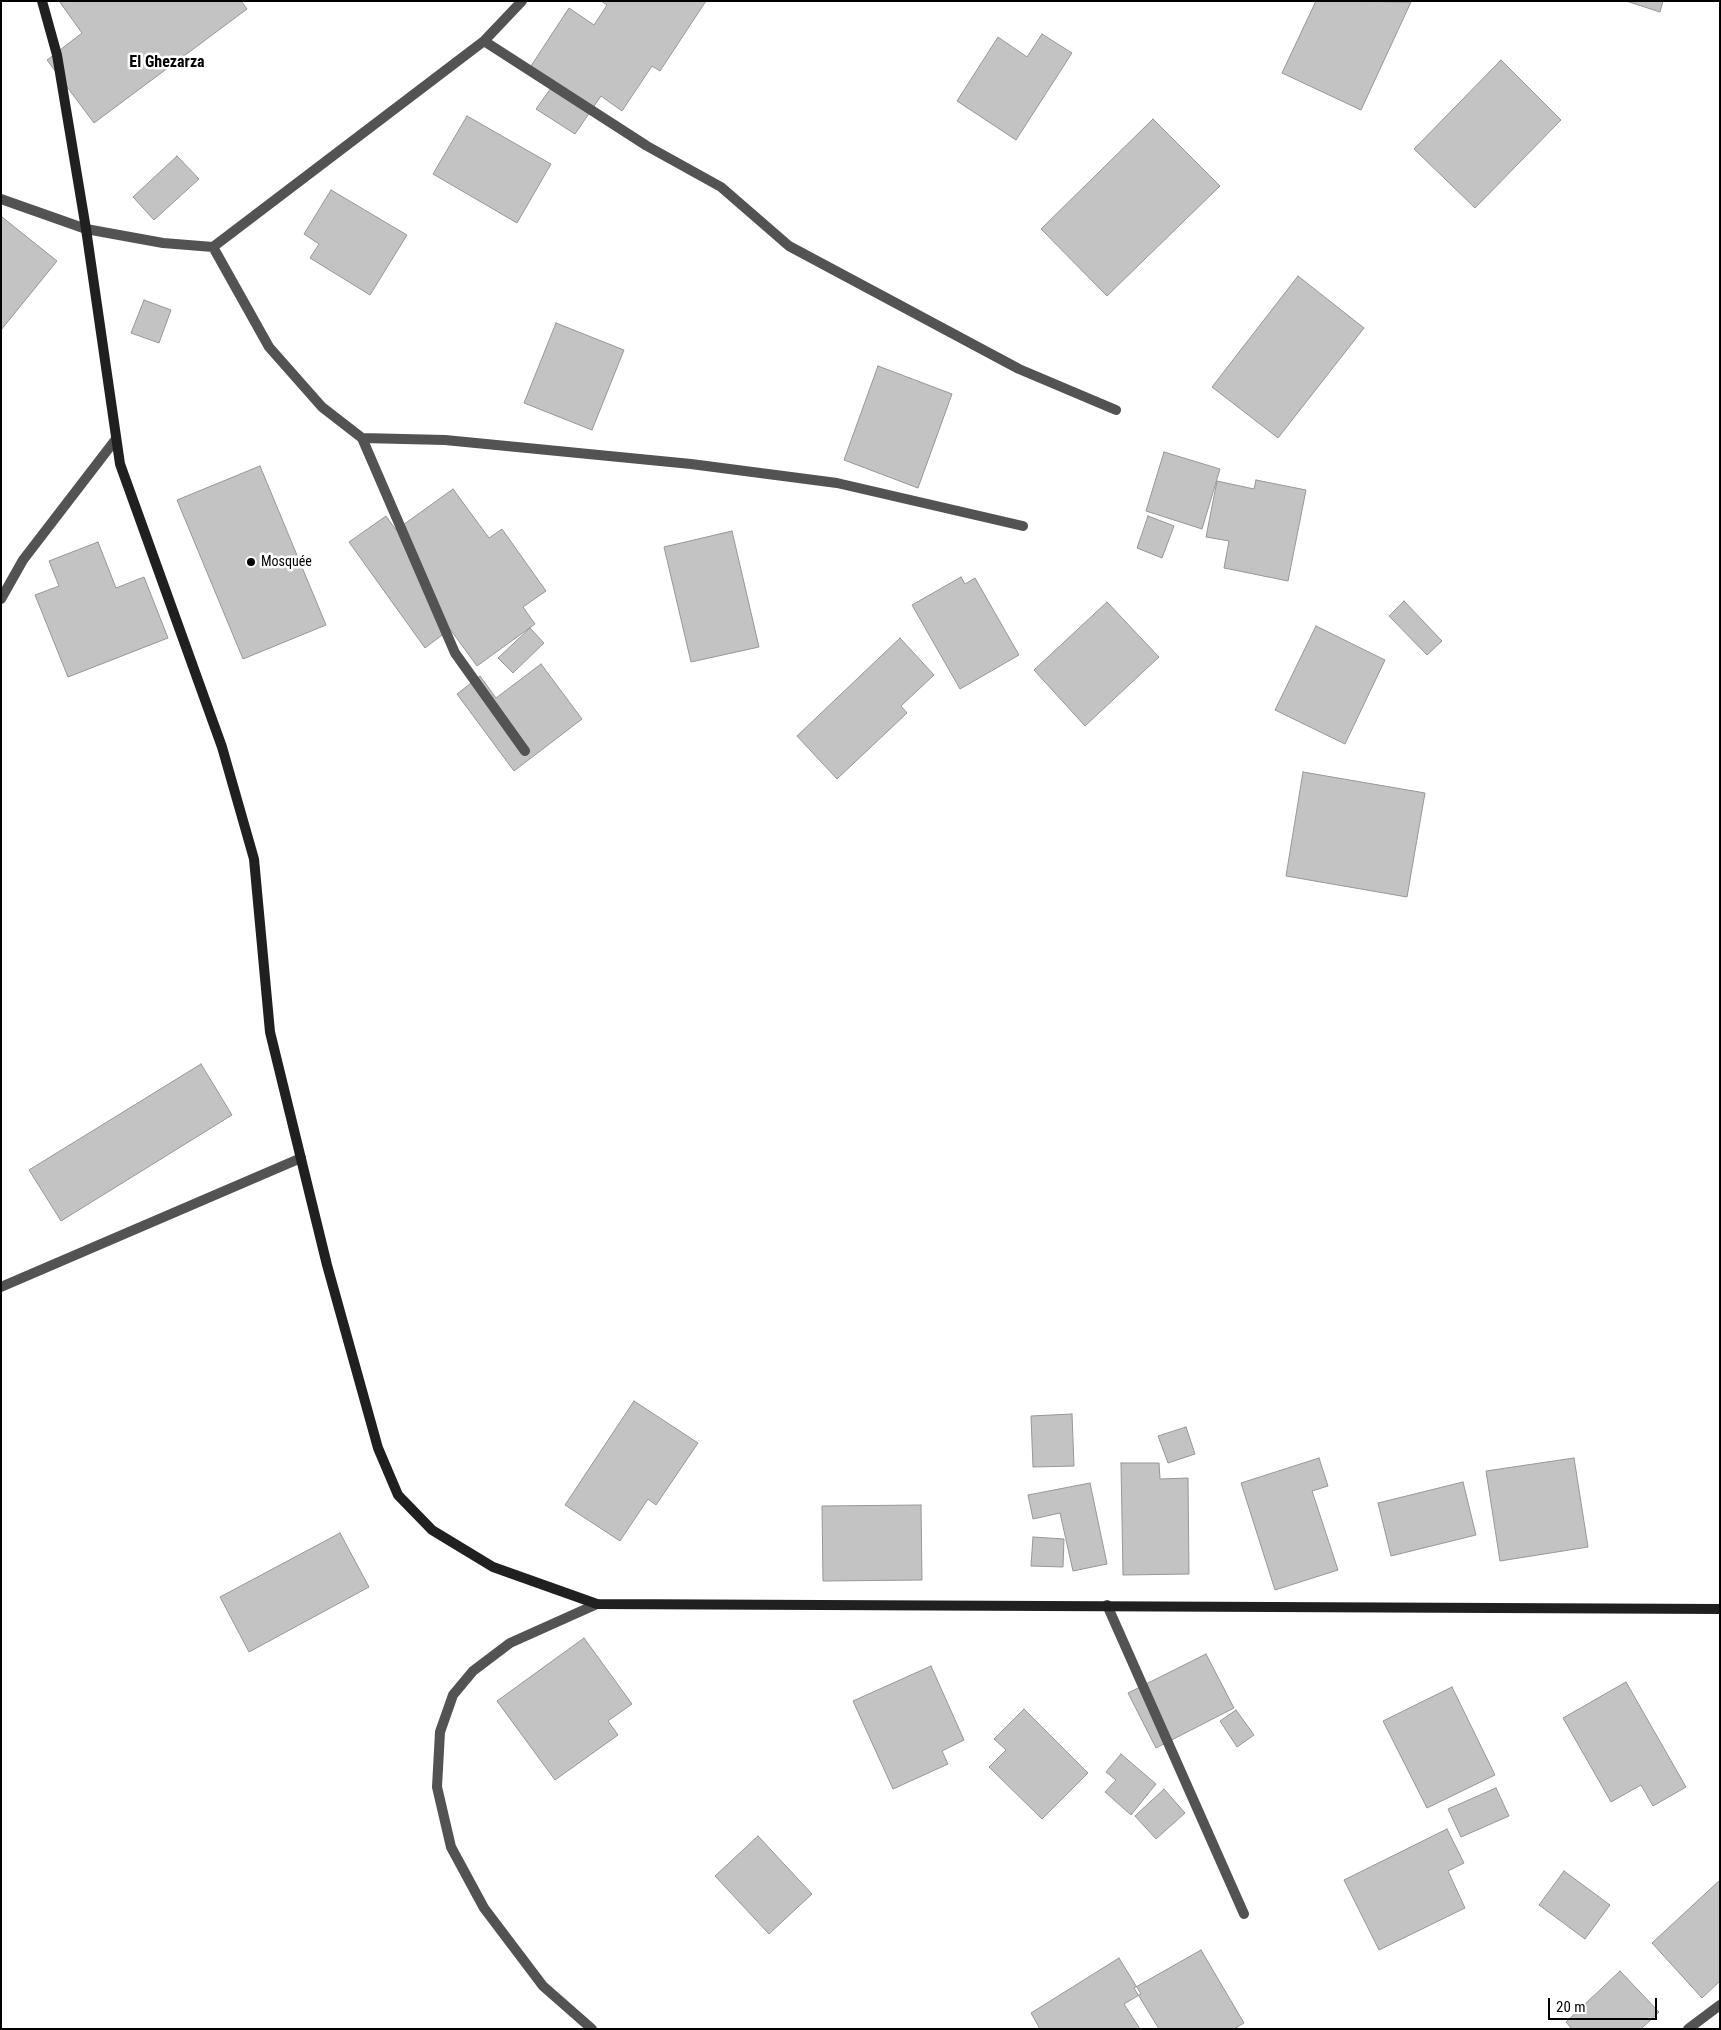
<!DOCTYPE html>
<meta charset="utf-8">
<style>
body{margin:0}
#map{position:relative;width:1721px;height:2030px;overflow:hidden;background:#fff;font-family:"Roboto Condensed",sans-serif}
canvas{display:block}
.frame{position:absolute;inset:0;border:2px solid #000;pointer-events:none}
.scale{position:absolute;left:1548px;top:1998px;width:109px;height:22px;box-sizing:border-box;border:2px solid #000;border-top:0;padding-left:6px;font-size:15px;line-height:18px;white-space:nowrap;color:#000;-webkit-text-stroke:4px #fff;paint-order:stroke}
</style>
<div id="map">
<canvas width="1721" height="2030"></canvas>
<div class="frame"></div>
<div class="scale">20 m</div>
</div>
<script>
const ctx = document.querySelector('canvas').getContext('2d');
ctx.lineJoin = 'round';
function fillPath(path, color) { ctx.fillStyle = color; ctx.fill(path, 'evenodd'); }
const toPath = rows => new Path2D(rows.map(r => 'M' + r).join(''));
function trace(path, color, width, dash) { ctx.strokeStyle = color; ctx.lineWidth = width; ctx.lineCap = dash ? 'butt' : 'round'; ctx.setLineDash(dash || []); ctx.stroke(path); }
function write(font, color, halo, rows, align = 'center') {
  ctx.font = font + ' "Roboto Condensed",sans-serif'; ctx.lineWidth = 5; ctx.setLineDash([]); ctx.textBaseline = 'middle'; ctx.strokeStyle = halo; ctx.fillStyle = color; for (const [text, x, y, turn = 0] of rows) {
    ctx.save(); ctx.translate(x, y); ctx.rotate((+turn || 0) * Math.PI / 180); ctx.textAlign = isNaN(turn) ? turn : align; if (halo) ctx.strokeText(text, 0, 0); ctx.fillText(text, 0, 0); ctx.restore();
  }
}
const building = toPath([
 [59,1,241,1,247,9,94,123,47,60,82,33,59,1],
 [601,1,706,1,660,71,652,66,622,111,601,96,575,134,536,109,551,88,527,72,569,8,594,25,607,5,601,1],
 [1316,1,1411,2,1361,110,1282,73,1316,1],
 [1626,1,1663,1,1660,12,1626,1],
 [1042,34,1072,53,1016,140,957,101,998,37,1027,57,1042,34],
 [1501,60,1561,120,1475,208,1414,149,1501,60],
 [467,116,551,164,517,223,433,174,467,116],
 [1153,119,1220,186,1107,296,1041,229,1153,119],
 [177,156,199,179,154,220,133,197,177,156],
 [331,190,407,235,370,295,310,258,319,244,304,234,331,190],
 [2,217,57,261,1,330,1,218,2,217],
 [1298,276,1364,328,1278,438,1212,387,1298,276],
 [144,300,171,310,159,343,131,333,144,300],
 [556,323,624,350,592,430,524,403,556,323],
 [878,366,952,394,918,488,844,460,878,366],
 [1164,452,1220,469,1202,529,1146,511,1164,452],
 [260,466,326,625,243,659,177,500,260,466],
 [1256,480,1306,490,1288,581,1224,568,1229,541,1206,537,1217,481,1254,489,1256,480],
 [453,489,489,538,502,529,546,591,523,607,535,624,477,666,450,629,425,648,349,542,386,516,396,530,453,489],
 [1148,516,1174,526,1162,558,1137,548,1148,516],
 [732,531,759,647,691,662,664,547,732,531],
 [98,542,116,588,144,577,168,638,68,677,35,595,59,586,49,561,98,542],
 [961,577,965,584,975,578,1019,655,960,689,912,605,961,577],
 [1404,601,1442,641,1427,655,1389,616,1404,601],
 [1107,602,1159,657,1085,726,1034,670,1107,602],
 [1316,626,1385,660,1345,744,1275,710,1316,626],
 [530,628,544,643,513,673,498,658,530,628],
 [900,638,934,675,901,706,907,713,837,779,797,736,900,638],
 [541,664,582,719,514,771,457,694,480,676,496,698,541,664],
 [1303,772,1425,793,1407,897,1286,876,1303,772],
 [201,1064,232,1115,61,1221,29,1170,201,1064],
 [634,1401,698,1443,656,1505,648,1499,620,1541,565,1505,634,1401],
 [1072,1414,1074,1466,1033,1467,1031,1416,1072,1414],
 [1186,1427,1195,1454,1168,1463,1158,1436,1186,1427],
 [1319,1458,1328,1486,1312,1491,1338,1570,1275,1590,1241,1483,1319,1458],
 [1574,1458,1588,1547,1500,1561,1486,1471,1574,1458],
 [1121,1463,1159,1463,1160,1479,1188,1478,1189,1574,1123,1575,1121,1463],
 [1463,1482,1476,1535,1391,1556,1378,1503,1463,1482],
 [1090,1483,1107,1564,1073,1571,1060,1513,1033,1519,1028,1495,1090,1483],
 [921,1505,922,1580,823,1581,822,1506,921,1505],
 [340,1533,369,1587,249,1652,220,1597,340,1533],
 [1033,1537,1064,1539,1063,1567,1031,1566,1033,1537],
 [584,1638,632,1704,608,1721,618,1735,555,1780,497,1701,584,1638],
 [1206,1654,1234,1708,1156,1748,1128,1693,1206,1654],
 [931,1666,964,1740,942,1751,948,1764,893,1789,853,1701,931,1666],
 [1626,1682,1686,1787,1653,1806,1641,1785,1611,1802,1563,1718,1626,1682],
 [1452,1687,1495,1775,1427,1808,1383,1721,1452,1687],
 [1024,1709,1088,1773,1042,1819,989,1767,1006,1750,994,1739,1024,1709],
 [1236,1710,1254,1735,1237,1747,1220,1721,1236,1710],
 [1121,1754,1156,1784,1131,1815,1105,1792,1116,1780,1106,1772,1121,1754],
 [1496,1788,1509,1816,1461,1837,1448,1809,1496,1788],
 [1164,1789,1185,1813,1156,1839,1135,1816,1164,1789],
 [1447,1829,1464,1863,1448,1871,1465,1908,1379,1950,1344,1880,1447,1829],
 [758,1836,812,1894,769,1934,715,1876,758,1836],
 [1564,1871,1610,1905,1585,1939,1539,1905,1564,1871],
 [1720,1880,1720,1981,1702,1998,1652,1943,1720,1880],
 [1201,1950,1244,2023,1234,2029,1159,2029,1134,1988,1201,1950],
 [1119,1958,1141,1994,1124,2004,1140,2029,1040,2029,1031,2013,1119,1958],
 [1620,1971,1659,2012,1641,2029,1572,2029,1566,2022,1620,1971]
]);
fillPath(building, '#c3c3c3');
trace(building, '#979797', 1);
trace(toPath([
 [484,41,647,146,721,187,789,246,1019,369,1116,410],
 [1,199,86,229,163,243,213,247,484,41,522,1],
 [213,247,269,347,322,407,362,438,445,440,691,464,837,483,1023,526],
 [362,438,455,653,525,751],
 [1,599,23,560,116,439],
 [1,1287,301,1158],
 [1107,1605,1244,1914],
 [592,2029,543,1986,484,1908,451,1847,437,1787,440,1732,453,1695,473,1671,510,1643,597,1604],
 [1688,2029,1720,2005]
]), '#535353', 10);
trace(toPath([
 [42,1,57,55,86,229,120,464,222,747,254,859,270,1032,327,1265,378,1448,398,1495,432,1530,493,1567,597,1604,1720,1609]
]), '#202020', 10);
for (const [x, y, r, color] of [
 [251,562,5,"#000"]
]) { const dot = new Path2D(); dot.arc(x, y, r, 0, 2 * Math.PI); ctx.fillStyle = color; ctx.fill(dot); trace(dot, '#fff', 2); }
write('14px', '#000', '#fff', [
 ["Mosquée",261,562]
], 'left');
write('bold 16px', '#000', '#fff', [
 ["El Ghezarza",167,63]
]);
</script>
